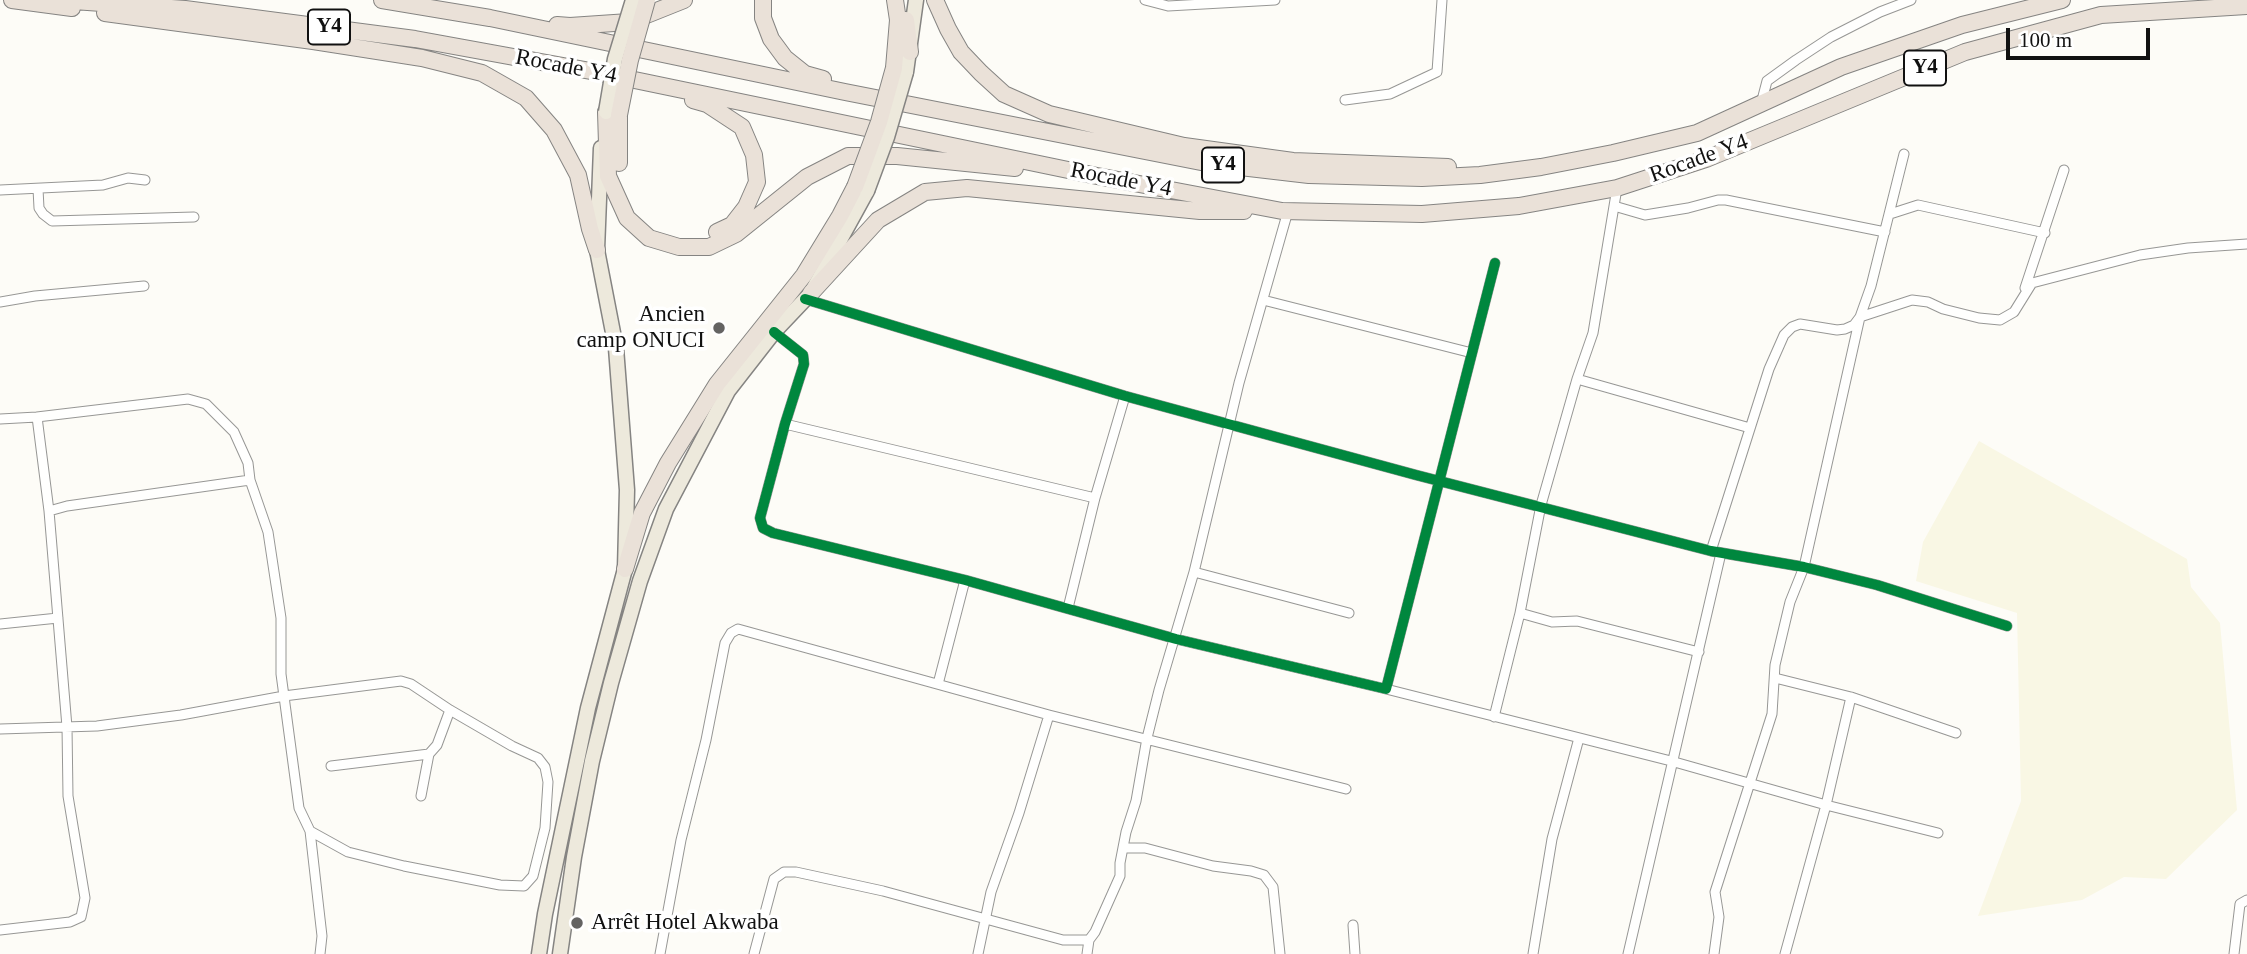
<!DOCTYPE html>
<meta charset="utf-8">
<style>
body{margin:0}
#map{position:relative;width:2247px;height:954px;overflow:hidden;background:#fdfcf7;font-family:Georgia,serif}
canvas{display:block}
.scale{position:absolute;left:2006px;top:28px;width:144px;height:32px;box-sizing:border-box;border:4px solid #111;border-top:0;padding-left:9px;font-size:21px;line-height:24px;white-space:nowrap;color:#111;-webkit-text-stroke:5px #fff;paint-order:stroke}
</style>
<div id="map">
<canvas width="2247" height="954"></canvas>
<div class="scale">100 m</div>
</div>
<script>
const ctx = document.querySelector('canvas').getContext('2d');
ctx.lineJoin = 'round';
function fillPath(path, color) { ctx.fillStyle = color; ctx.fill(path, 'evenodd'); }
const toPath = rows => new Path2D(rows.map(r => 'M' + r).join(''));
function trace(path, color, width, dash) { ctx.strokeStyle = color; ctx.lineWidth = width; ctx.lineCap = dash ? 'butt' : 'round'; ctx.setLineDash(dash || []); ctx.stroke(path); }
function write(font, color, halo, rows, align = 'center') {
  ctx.font = font + ' Georgia,serif'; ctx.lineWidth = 7; ctx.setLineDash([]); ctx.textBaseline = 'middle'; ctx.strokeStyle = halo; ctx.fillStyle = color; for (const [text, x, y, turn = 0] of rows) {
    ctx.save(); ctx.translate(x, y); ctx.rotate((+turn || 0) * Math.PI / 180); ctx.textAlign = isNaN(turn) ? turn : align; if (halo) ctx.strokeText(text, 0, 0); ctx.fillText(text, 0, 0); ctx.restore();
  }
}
fillPath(toPath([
 [1979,441,2187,559,2191,587,2220,623,2237,810,2166,879,2124,877,2082,900,1978,916,2021,801,2017,613,1916,581,1923,542]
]), '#f9f7e4');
const street = toPath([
 [1145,0,1168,6,1275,0],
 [1345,100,1390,94,1437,72,1442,0],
 [1761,104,1767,81,1796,60,1831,37,1880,12,1911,0],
 [38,189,39,208,43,214,52,221,194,217],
 [0,190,103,185,128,178,145,180],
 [1614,206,1645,215,1688,208,1718,200,1726,200,1885,232],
 [1890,214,1918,205,2045,233],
 [2025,288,2064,170],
 [805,299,1125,396,1416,475,1711,551,1804,567,1877,585,2007,626],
 [1263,300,1472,353],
 [0,302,35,296,144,286],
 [774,332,803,355,804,364,785,424,760,518,763,528,773,533,965,580,1176,639,1386,689,1495,263],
 [1577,379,1593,333,1617,188],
 [37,417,49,511,67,506,250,480,268,532,281,618,281,674,299,808,310,831,322,936,320,954],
 [0,419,37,417,188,399,206,404,234,432,248,463,250,480],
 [785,424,1095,498,1068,608],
 [1095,498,1125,396],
 [1711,551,1769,369,1784,335,1792,327,1800,324,1837,330,1845,329,1854,325,1860,317,1871,286,1904,154],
 [1194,572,1349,613],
 [1520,613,1552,622,1577,621,1699,652],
 [0,624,58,618],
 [1775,678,1851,697,1956,733],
 [938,684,965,580],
 [1386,689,1671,761,1826,805,1938,833],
 [1494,717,1520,613,1541,505,1577,379,1750,428],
 [0,729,97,726,181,715,284,696,401,681,411,684,450,710,512,746,538,758,545,767,548,782,545,828,533,876,524,886,500,885,404,866,348,852,310,831],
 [331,766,429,754,437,745,450,710],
 [421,796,429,754],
 [1123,848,1145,848,1213,866,1251,871,1264,875,1273,887,1280,954],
 [1353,925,1355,954],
 [0,930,70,922,81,917,85,898,68,796,67,727,49,511],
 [660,954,681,840,706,740,725,643,731,633,738,629,1049,715,1346,789],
 [754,954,774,879,784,872,796,872,883,891,1063,940,1089,940,1095,932,1120,876,1120,863,1126,832,1136,801,1147,738,1159,690,1194,572,1239,383,1288,211],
 [978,954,991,892,1019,813,1049,715],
 [1087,954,1089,940],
 [1533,954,1552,839,1579,738],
 [1628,954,1721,553],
 [1714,954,1719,917,1715,892,1772,714,1775,665,1790,602,1804,567,1860,317,1912,300,1928,302,1943,309,1979,318,2000,320,2014,312,2032,283,2140,255,2188,248,2247,244],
 [1785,954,1826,805,1851,697],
 [2234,954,2240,904,2247,900]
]);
const primary = toPath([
 [906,72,916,0],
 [539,954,545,914,588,708,625,569,627,490,616,348,597,250,601,148],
 [560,954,574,857,592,761,611,683,640,581,666,509,728,391,774,332,811,293,867,191]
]);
const highway = toPath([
 [12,0,72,8],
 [60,0,185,9,415,39,596,72,1097,176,1282,211,1422,214,1519,206,1617,188,1706,159,1965,52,2101,15,2247,6],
 [382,0,490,18,845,92,1206,163,1309,175,1422,178,1480,175,1541,167,1613,153,1697,133,1841,67,1962,25,2062,0],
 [763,0,763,18,771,39,785,58,805,74,823,79],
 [935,0,948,29,961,52,981,73,1004,94,1049,114,1184,146,1293,161,1448,167],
 [105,13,313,41,422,58,482,73,526,98,554,130,578,175,590,229,597,250],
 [906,20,910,52],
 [557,25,570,26,629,22,684,0],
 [894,68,898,20,895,0],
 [693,100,707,104,742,127,754,155,757,182,746,207,732,225,717,232],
 [606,112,608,176,627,218,649,238,679,247,709,247,736,234,807,177,848,156,897,156,1015,168],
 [619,163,619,115],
 [811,293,878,220,925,192,967,188,1200,211,1244,211],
 [625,569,642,513,668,463,717,384,804,275,840,216,855,187]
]);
trace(street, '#979795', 11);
trace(primary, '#858482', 17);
trace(highway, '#858482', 18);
trace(street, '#fffffe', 9);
trace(primary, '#ede9dc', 14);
trace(highway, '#eae1d8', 16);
const primaryBridge = toPath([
 [606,112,615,59,633,0],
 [867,191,887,137,906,72]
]);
const highwayBridge = toPath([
 [619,115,630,60,647,0],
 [855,187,879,122,894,68]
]);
trace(primaryBridge, '#858482', 17, []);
trace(highwayBridge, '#858482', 18, []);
trace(primaryBridge, '#ede9dc', 14);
trace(highwayBridge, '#eae1d8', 16);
trace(toPath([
 [805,299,1125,396,1416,475,1711,551,1804,567,1877,585,2007,626],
 [774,332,803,355,804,364,785,424,760,518,763,528,773,533,965,580,1176,639,1386,689,1495,263]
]), '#00873e', 10);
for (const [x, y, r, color] of [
 [719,328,7,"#646362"],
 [577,923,7,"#646362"]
]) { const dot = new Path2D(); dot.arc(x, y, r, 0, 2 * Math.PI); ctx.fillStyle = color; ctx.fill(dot); trace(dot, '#fff', 2.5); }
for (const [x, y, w] of [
 [329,27,42],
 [1925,68,42],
 [1223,165,42]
]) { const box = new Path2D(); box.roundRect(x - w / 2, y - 17.5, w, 35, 5); ctx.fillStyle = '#fff'; ctx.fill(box); trace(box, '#111', 2); }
write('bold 21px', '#111', null, [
 ["Y4",329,27],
 ["Y4",1925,68],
 ["Y4",1223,165]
]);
write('23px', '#111', '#fff', [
 ["Rocade Y4",566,67,11],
 ["Rocade Y4",1699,159,-20],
 ["Rocade Y4",1121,180,11]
]);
write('23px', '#111', '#fff', [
 ["Ancien",705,315],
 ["camp ONUCI",705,341],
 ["Arrêt Hotel Akwaba",591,923,"left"]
], 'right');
</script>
